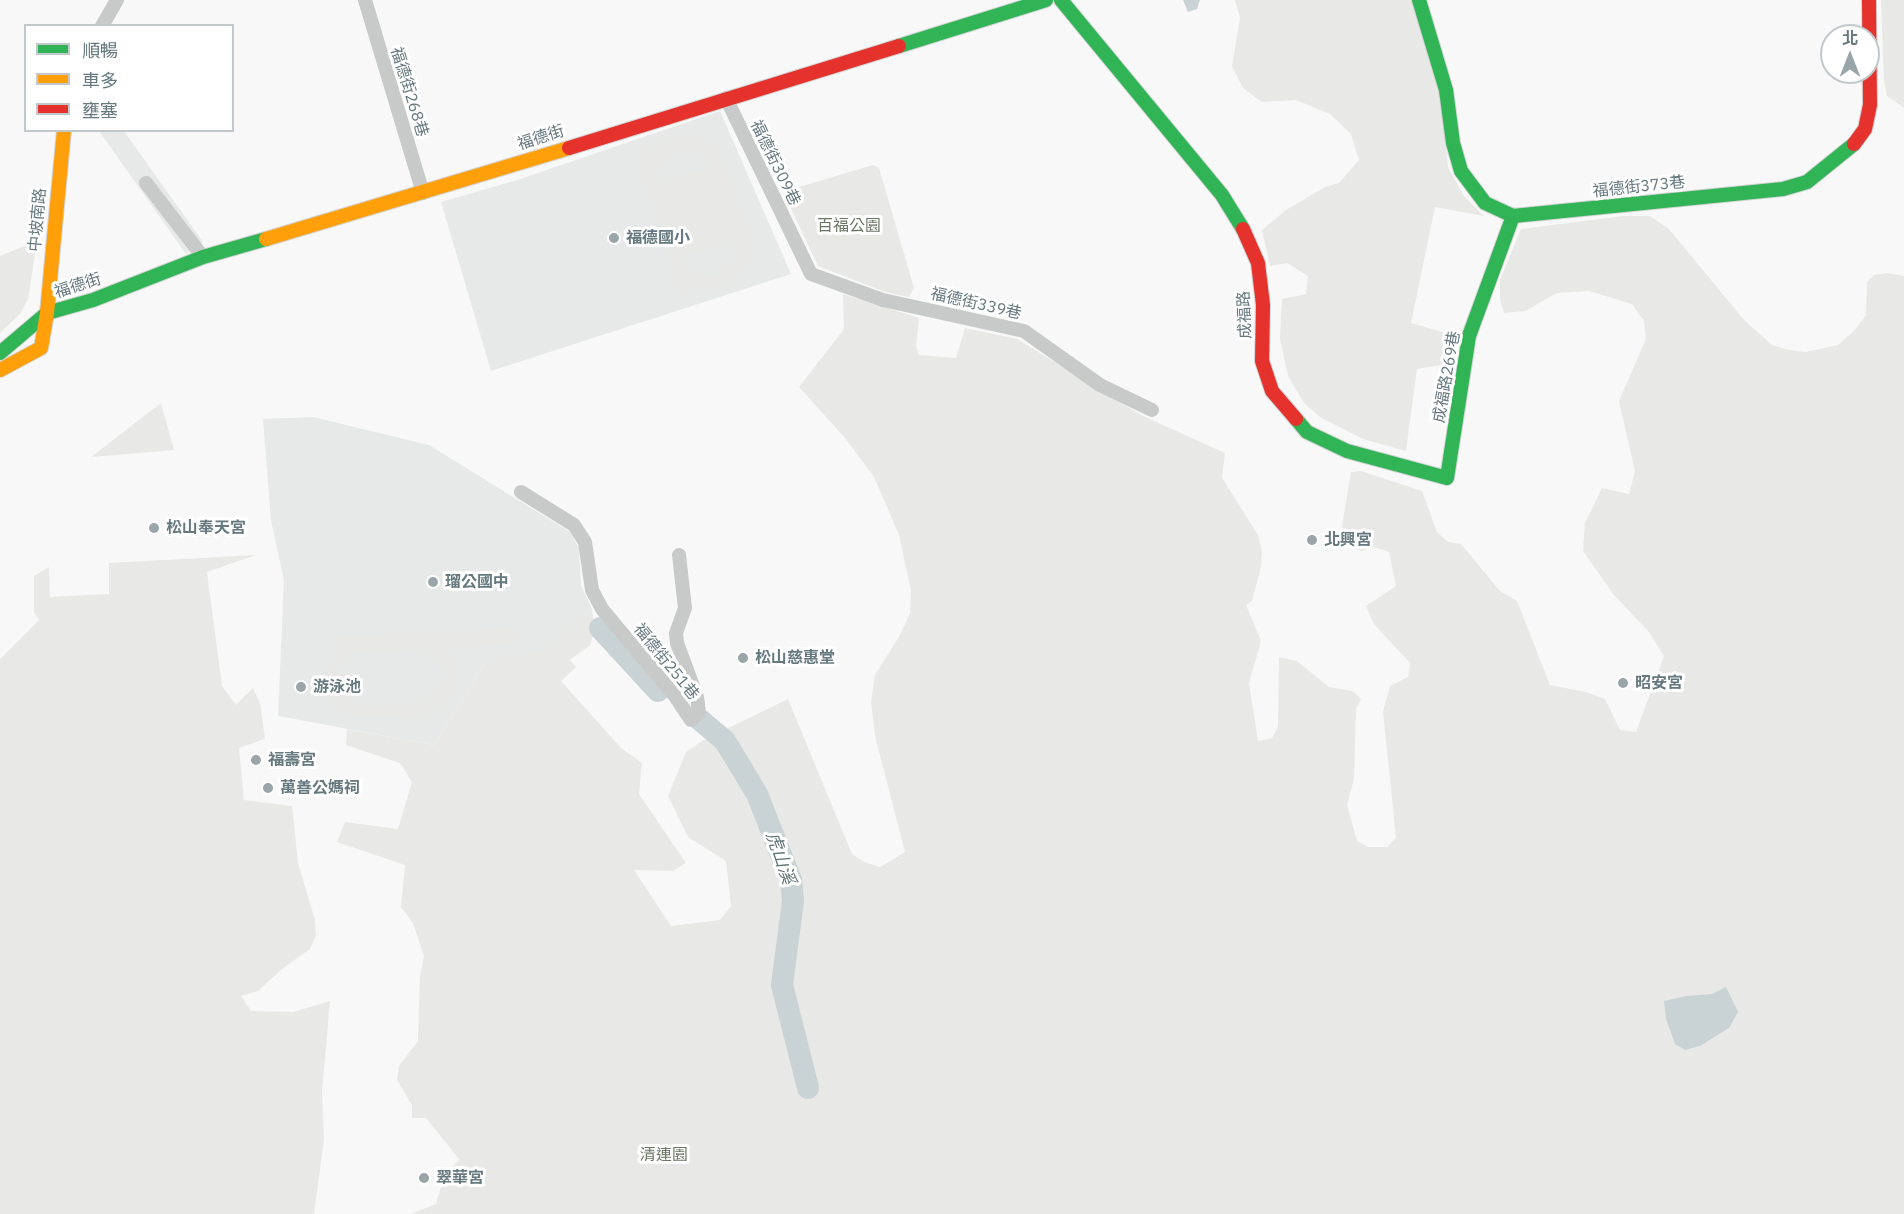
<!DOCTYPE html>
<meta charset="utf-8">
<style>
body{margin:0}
#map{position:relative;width:1904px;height:1214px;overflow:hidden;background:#f8f8f8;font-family:"IBM Plex Sans","Noto Sans TC",sans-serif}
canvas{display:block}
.legend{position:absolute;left:24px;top:24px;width:210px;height:108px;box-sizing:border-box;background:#fff;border:2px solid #c2c9cc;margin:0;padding:8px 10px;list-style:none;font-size:18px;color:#66797f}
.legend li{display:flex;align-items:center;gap:12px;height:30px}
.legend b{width:30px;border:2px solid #c2c9cc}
.north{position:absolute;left:1820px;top:24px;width:60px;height:60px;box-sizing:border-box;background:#fff;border:2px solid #c2c9cc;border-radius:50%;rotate:0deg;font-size:16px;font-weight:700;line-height:24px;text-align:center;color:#66797f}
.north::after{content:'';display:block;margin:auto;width:21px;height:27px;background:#99a5a9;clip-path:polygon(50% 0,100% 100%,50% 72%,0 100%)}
</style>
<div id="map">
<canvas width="1904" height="1214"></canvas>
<ul class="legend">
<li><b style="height:8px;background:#30b455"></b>順暢</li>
<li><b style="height:8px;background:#ff9f0a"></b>車多</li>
<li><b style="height:8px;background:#e5322d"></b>壅塞</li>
</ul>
<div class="north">北</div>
</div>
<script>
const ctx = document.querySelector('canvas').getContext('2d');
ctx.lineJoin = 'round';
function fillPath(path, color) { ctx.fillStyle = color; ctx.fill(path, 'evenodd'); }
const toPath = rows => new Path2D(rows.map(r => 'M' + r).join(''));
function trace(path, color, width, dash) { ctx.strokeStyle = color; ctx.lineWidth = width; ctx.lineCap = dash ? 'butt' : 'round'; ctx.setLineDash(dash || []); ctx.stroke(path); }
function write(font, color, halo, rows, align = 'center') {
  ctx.font = font + ' "IBM Plex Sans","Noto Sans TC",sans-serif'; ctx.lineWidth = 6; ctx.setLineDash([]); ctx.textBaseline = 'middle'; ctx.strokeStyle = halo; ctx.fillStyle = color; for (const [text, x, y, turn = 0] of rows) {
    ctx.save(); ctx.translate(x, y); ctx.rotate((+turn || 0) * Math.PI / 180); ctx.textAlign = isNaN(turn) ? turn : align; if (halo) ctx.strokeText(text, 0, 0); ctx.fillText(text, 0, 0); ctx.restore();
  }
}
fillPath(toPath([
 [720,111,791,274,491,371,441,202,517,180],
 [99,131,124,131,203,242,186,254],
 [313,417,429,445,570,532,579,548,581,585,592,609,543,651,487,660,434,745,278,716,284,580,271,521,263,419]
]), '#e7e9e8');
fillPath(toPath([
 [1235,0,1414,0,1441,97,1448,167,1464,196,1484,216,1435,207,1411,323,1453,335,1447,364,1417,369,1406,451,1363,439,1320,417,1304,403,1288,376,1280,339,1282,299,1306,294,1308,276,1287,263,1270,266,1262,230,1286,210,1325,187,1339,183,1359,160,1351,134,1330,114,1296,100,1262,102,1243,88,1232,66,1240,18],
 [1881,0,1904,0,1904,108,1887,96,1884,81],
 [683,135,701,135,712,142,721,153,750,236,752,251,747,266,729,285,716,289,691,284,693,294,681,298,633,147,646,144,651,156,658,144,668,138],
 [688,149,701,153,712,167,658,184,658,176,666,158,675,151],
 [734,240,736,253,730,264,715,275,705,276,694,272,685,266,681,256],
 [873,165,879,168,914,288,909,297,885,292,818,266,786,198,789,190],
 [1623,216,1650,216,1669,229,1744,320,1772,345,1789,350,1806,352,1838,345,1854,331,1866,315,1867,282,1874,275,1887,273,1904,276,1904,1214,411,1214,436,1204,443,1180,459,1159,426,1118,412,1118,412,1105,397,1080,399,1066,418,1041,420,976,424,956,413,923,401,907,405,865,337,842,345,822,398,829,412,782,400,763,346,745,347,729,434,745,487,660,543,650,592,609,595,629,590,645,570,660,576,667,561,681,621,748,642,763,639,794,686,863,673,871,634,870,671,926,720,920,731,906,726,861,688,837,668,796,686,752,702,741,788,699,852,854,864,862,880,867,905,852,875,736,871,702,875,675,900,635,910,613,911,591,899,535,874,477,845,438,799,387,844,329,843,294,919,318,916,346,919,355,956,358,965,328,1017,339,1143,416,1225,453,1222,478,1258,535,1262,551,1261,567,1252,601,1246,605,1261,641,1249,683,1258,741,1272,738,1278,726,1279,657,1297,661,1329,687,1353,691,1361,699,1356,709,1354,779,1347,805,1357,841,1368,847,1387,847,1396,838,1383,711,1390,686,1408,677,1410,663,1373,623,1366,606,1396,586,1389,552,1374,547,1361,551,1349,546,1342,526,1351,472,1361,471,1422,491,1437,532,1448,542,1461,544,1500,591,1517,601,1550,685,1586,692,1605,699,1620,730,1636,732,1664,656,1649,632,1614,595,1583,551,1585,523,1602,488,1629,494,1635,471,1619,401,1646,339,1644,321,1632,304,1589,291,1557,293,1525,311,1504,313,1500,299,1500,280,1521,229],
 [37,241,28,299,20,314,0,333,0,256],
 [161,403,174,450,91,457],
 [256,555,207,572,222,686,236,705,253,688,260,703,265,739,239,748,244,800,292,806,298,863,315,920,316,936,310,949,282,969,258,991,241,996,251,1011,293,1012,330,1001,322,1093,324,1140,314,1214,0,1214,0,659,39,620,34,612,34,576,49,567,50,597,109,594,109,563],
 [521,628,521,644,446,647,458,664,456,689,443,708,421,718,351,716,336,709,327,696,323,678,338,647,334,646,334,637],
 [425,650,441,662,444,677,436,692,420,705,358,707,350,703,337,685,335,676,338,666,354,651]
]), '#e8e9e6');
fillPath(toPath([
 [1183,0,1200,0,1197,9,1188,12],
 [1726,987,1738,1012,1729,1028,1700,1046,1685,1050,1675,1044,1666,1019,1664,1001,1686,996,1712,994]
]), '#c9d2d4');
trace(toPath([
 [600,628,658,691],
 [699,719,725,741,757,794,791,880,793,901,782,985,808,1088]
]), '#c9d2d4', 22);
const fast = toPath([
 [1061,0,1222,195,1243,229],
 [1419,0,1446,90,1453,143,1461,171,1485,203,1513,216,1783,189,1807,182,1854,144],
 [899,46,1046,0],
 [0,353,47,313,93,300,203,257,266,239],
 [1296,419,1307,432,1347,451,1447,478,1469,336,1513,216]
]);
const slow = toPath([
 [266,239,569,148],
 [0,370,41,348,47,313,64,130]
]);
const jam = toPath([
 [1854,144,1865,129,1870,105,1869,0],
 [569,148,899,46],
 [1243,229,1258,263,1263,305,1262,361,1272,391,1296,419]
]);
trace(fast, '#d3d4d5', 16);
trace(slow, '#d3d4d5', 16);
trace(jam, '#d3d4d5', 16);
trace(toPath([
 [365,0,423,193],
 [102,26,117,0],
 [726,98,811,274,883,300,1024,331,1100,385,1152,410],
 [146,183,203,257],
 [521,492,574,525,585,542,592,590,602,609,675,696,691,720,699,713,697,697,677,643,676,633,685,608,679,555]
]), '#c8c9c9', 14);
trace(fast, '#30b455', 14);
trace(slow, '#ff9f0a', 14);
trace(jam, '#e5322d', 14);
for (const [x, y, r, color] of [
 [614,238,6,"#99a5a9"],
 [154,528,6,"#99a5a9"],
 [1312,540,6,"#99a5a9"],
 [433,582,6,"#99a5a9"],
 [743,658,6,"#99a5a9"],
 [1623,683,6,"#99a5a9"],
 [301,687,6,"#99a5a9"],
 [256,760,6,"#99a5a9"],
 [268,788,6,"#99a5a9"],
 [424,1178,6,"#99a5a9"]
]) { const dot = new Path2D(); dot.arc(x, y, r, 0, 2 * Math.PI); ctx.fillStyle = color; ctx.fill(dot); trace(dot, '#fff', 2); }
write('16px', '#66797f', '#fff', [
 ["福德街268巷",409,92,73],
 ["福德街",541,138,-18],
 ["福德街309巷",775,163,64],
 ["福德街373巷",1639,187,-6],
 ["中坡南路",38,220,-85],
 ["福德街",78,286,-18],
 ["福德街339巷",976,304,13],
 ["成福路",1245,315,-92],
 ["成福路269巷",1447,377,-80],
 ["福德街251巷",666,662,51]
]);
write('16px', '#6b7765', '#fff', [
 ["百福公園",849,226],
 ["清連園",664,1155]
]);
write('bold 16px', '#66797f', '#fff', [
 ["福德國小",626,238],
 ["松山奉天宮",166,528],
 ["北興宮",1324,540],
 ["瑠公國中",445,582],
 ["松山慈惠堂",755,658],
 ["昭安宮",1635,683],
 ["游泳池",313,687],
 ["福壽宮",268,760],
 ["萬善公媽祠",280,788],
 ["翠華宮",436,1178]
], 'left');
write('italic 18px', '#627678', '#fff', [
 ["虎山溪",780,858,71]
]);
</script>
